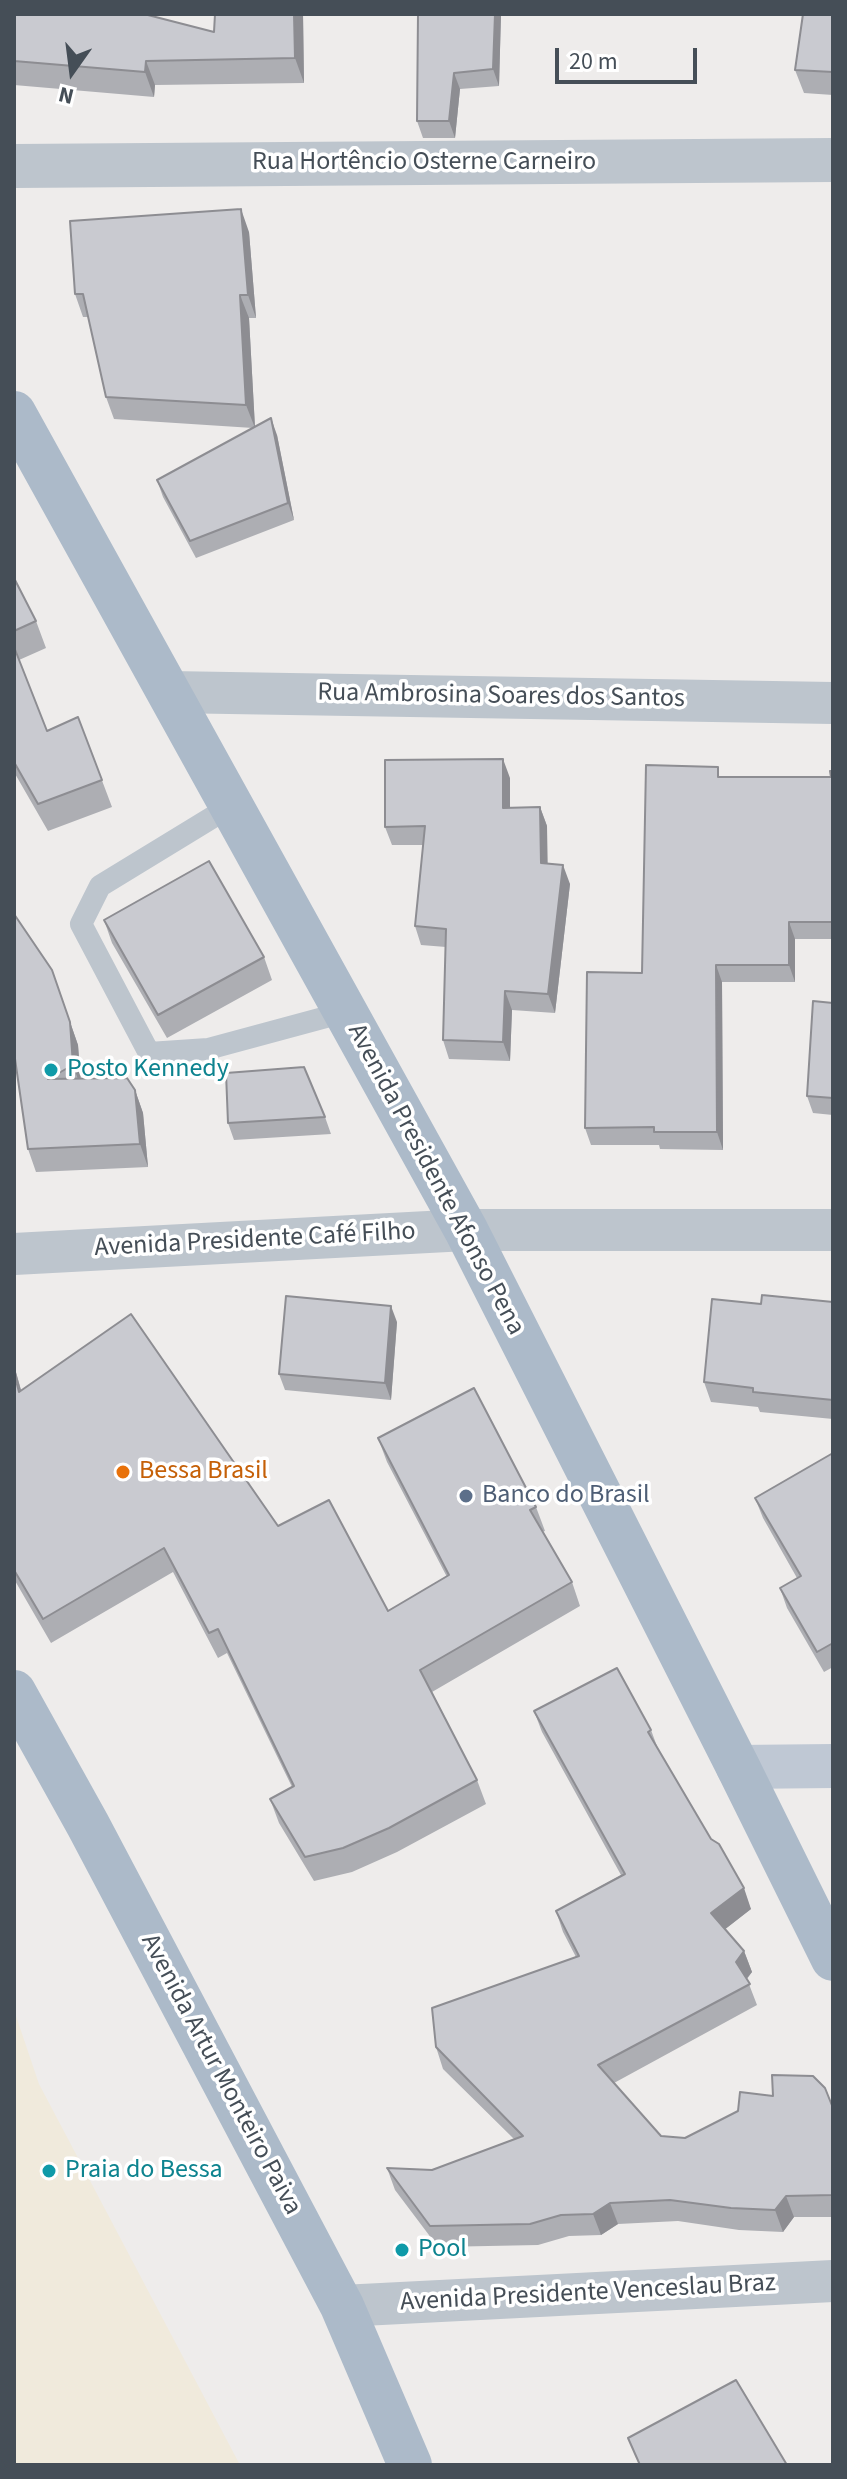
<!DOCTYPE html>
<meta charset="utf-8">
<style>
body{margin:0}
#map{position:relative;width:847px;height:2479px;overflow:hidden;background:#eeeceb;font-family:"Source Sans 3",sans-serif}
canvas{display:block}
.frame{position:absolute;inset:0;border:16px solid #454e57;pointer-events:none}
.north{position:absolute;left:32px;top:32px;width:80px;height:80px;-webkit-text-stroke:6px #fff;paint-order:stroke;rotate:194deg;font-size:22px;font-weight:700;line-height:32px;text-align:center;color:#454e57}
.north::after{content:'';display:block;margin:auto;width:28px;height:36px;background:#454e57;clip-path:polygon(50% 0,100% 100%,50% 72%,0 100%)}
.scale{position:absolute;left:555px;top:48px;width:142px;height:36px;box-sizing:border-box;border:4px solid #454e57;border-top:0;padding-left:10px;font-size:24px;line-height:28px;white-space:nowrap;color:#454e57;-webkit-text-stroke:6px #fff;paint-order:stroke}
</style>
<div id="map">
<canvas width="847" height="2479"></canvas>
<div class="frame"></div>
<div class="north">N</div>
<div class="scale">20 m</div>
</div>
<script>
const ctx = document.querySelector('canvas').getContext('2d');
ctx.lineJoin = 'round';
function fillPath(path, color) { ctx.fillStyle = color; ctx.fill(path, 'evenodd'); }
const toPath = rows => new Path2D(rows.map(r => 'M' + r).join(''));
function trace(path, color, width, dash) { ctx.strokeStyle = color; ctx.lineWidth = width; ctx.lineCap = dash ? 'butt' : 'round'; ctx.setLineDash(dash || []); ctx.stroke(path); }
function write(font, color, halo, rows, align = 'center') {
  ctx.font = font + ' "Source Sans 3",sans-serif'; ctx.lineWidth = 7; ctx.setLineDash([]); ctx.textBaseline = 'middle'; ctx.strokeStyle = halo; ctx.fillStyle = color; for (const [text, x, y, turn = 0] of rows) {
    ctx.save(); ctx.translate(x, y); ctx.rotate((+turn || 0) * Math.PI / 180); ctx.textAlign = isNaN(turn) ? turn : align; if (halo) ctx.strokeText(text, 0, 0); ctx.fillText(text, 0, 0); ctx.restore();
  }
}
fillPath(toPath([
 [14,2010,39,2084,240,2465,14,2465]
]), '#f0eadc');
trace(toPath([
 [231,806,100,886,81,924,149,1053,208,1049,345,1012]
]), '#bdc5cd', 22);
trace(toPath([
 [169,692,833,703],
 [14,1254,466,1230,833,1230],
 [342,2306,833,2281]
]), '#bdc5cd', 42);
trace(toPath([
 [14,166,833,160]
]), '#bdc5cd', 44);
trace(toPath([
 [738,1767,833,1766]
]), '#bfc8d4', 44);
trace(toPath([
 [14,413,466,1230,738,1767,833,1959],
 [14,1692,88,1825,342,2306,410,2465]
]), '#acbac9', 44);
fillPath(toPath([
 [14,14,214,32,303,14,304,83,155,85,154,97,14,85],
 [418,14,501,14,499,86,460,89,455,138,423,138,417,121],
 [833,14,833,95,804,93,795,70],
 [249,232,256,318,249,318,255,427,277,435,294,520,196,558,163,497,157,480,253,428,114,419,106,397,88,317,83,317,75,294],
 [14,578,36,621,46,648,19,660,47,731,78,717,112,807,48,831,14,772],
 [833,771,833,939,795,939,795,982,722,982,723,1150,660,1149,659,1145,591,1145,585,1128,721,777,831,777],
 [510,778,510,808,540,807,547,826,547,863,570,884,555,1013,512,1010,510,1061,449,1059,443,1040,446,947,421,945,415,926,423,845,392,845,385,827],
 [104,920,264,957,272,980,167,1038,112,943],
 [52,970,78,1045,81,1079,135,1090,143,1113,148,1167,36,1172,28,1149],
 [833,1003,833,1115,813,1113,807,1096],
 [325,1117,331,1134,234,1140,228,1123],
 [833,1302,833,1419,760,1412,758,1407,711,1402,704,1382,761,1304],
 [397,1322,391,1400,285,1390,279,1374],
 [14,1365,21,1390,278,1526,388,1611,447,1577,387,1462,378,1438,536,1507,545,1531,542,1532,572,1582,580,1606,432,1692,477,1780,486,1804,397,1852,352,1872,314,1881,279,1823,270,1799,292,1787,227,1653,218,1658,173,1572,51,1643,14,1579],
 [833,1453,833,1667,824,1672,787,1608,780,1588,797,1578,763,1518,755,1498],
 [534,1711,651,1730,658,1749,751,1909,725,1929,744,1951,752,1972,747,1979,757,2005,614,2083,661,2136,685,2138,833,2108,833,2217,794,2217,783,2232,739,2230,678,2221,618,2224,601,2235,569,2236,538,2245,438,2247,395,2190,387,2168,432,2170,514,2139,443,2069,436,2047,576,1957,563,1932,556,1911,621,1875,542,1732]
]), '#adaeb3');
fillPath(toPath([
 [294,14,303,14,304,83,295,58],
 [495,14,501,14,499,86,493,69],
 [146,61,155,85,154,97,145,72],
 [454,73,460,89,455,138,449,121],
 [241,209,249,232,256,318,248,295],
 [240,295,249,318,255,428,246,405],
 [271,418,277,435,294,520,288,503],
 [503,759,510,778,510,826,503,808],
 [540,807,547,826,548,881,541,863],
 [563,865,570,884,555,1013,548,994],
 [789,922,795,939,795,982,789,965],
 [716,965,722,982,723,1150,717,1132],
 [52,970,78,1045,81,1088,73,1065],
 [505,991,512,1010,510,1061,503,1042],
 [135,1090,143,1113,148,1167,140,1144],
 [391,1306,397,1322,391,1400,385,1383],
 [14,1365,28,1416,14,1373],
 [744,1888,751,1909,719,1934,711,1913],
 [744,1951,752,1972,743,1983,736,1962],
 [786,2196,794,2217,783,2232,775,2210],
 [610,2203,618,2224,601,2235,593,2214]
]), '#8d8d92');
const building = toPath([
 [14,14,144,14,214,32,215,14,294,14,295,58,146,61,145,72,14,61,14,14],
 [418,14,495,14,493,69,454,73,449,121,417,121,418,14],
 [803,14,833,14,833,72,795,70,803,14],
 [241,209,248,295,240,295,246,405,106,397,83,294,75,294,70,221,241,209],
 [271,418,288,503,190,541,157,480,271,418],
 [14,578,36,621,14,631,14,578],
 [14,647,47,731,78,717,102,780,38,804,14,762,14,647],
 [503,759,503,808,540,807,541,863,563,865,548,994,505,991,503,1042,443,1040,446,929,415,926,425,826,385,827,385,760,503,759],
 [646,765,718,767,718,777,831,777,830,771,833,771,833,922,789,922,789,965,716,965,717,1132,654,1132,654,1127,585,1128,587,972,642,973,646,765],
 [209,861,264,957,158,1015,104,920,209,861],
 [14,914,52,970,70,1022,73,1065,48,1079,127,1078,135,1090,140,1144,28,1149,14,1052,14,914],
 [813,1001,833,1003,833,1098,807,1096,813,1001],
 [304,1067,325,1117,228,1123,226,1073,304,1067],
 [762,1295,833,1302,833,1400,753,1392,753,1388,704,1382,712,1299,761,1304,762,1295],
 [286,1296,391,1306,385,1383,279,1374,286,1296],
 [131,1314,278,1526,329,1500,388,1611,449,1575,378,1438,474,1388,536,1507,530,1510,572,1582,420,1670,477,1780,389,1828,343,1848,305,1857,270,1799,294,1786,218,1629,209,1633,164,1548,43,1619,14,1570,14,1373,19,1392,131,1314],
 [833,1453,833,1643,817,1652,780,1588,801,1576,755,1498,833,1453],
 [617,1668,651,1730,648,1732,711,1839,719,1844,744,1888,711,1913,744,1951,736,1962,750,1984,598,2065,661,2136,685,2138,738,2111,740,2092,773,2096,772,2075,813,2076,825,2088,833,2108,833,2195,786,2196,775,2210,731,2208,670,2200,610,2203,593,2214,561,2215,530,2224,430,2226,387,2168,432,2170,523,2136,436,2047,432,2008,579,1956,556,1911,625,1874,534,1711,617,1668],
 [736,2380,787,2465,640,2465,628,2438,736,2380]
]);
fillPath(building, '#c9cad0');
trace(building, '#8d8d92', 2);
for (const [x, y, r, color] of [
 [51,1070,8,"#0f9aa8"],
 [123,1472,8,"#e8710a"],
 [466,1496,8,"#5c6f8a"],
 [49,2171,8,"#0f9aa8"],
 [402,2250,8,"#0f9aa8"]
]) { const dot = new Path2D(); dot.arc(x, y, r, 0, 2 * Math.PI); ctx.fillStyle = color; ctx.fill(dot); trace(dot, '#fff', 3); }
write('26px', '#454e57', '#fff', [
 ["Rua Hortêncio Osterne Carneiro",424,163],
 ["Rua Ambrosina Soares dos Santos",501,697,1],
 ["Avenida Presidente Afonso Pena",435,1180,62],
 ["Avenida Presidente Café Filho",255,1241,-3],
 ["Avenida Artur Monteiro Paiva",220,2075,62],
 ["Avenida Presidente Venceslau Braz",588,2294,-3]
]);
write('26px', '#0d838f', '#fff', [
 ["Posto Kennedy",67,1070],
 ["Praia do Bessa",65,2171],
 ["Pool",418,2250]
], 'left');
write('26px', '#c56008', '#fff', [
 ["Bessa Brasil",139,1472]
], 'left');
write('26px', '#4e5e75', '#fff', [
 ["Banco do Brasil",482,1496]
], 'left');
</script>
